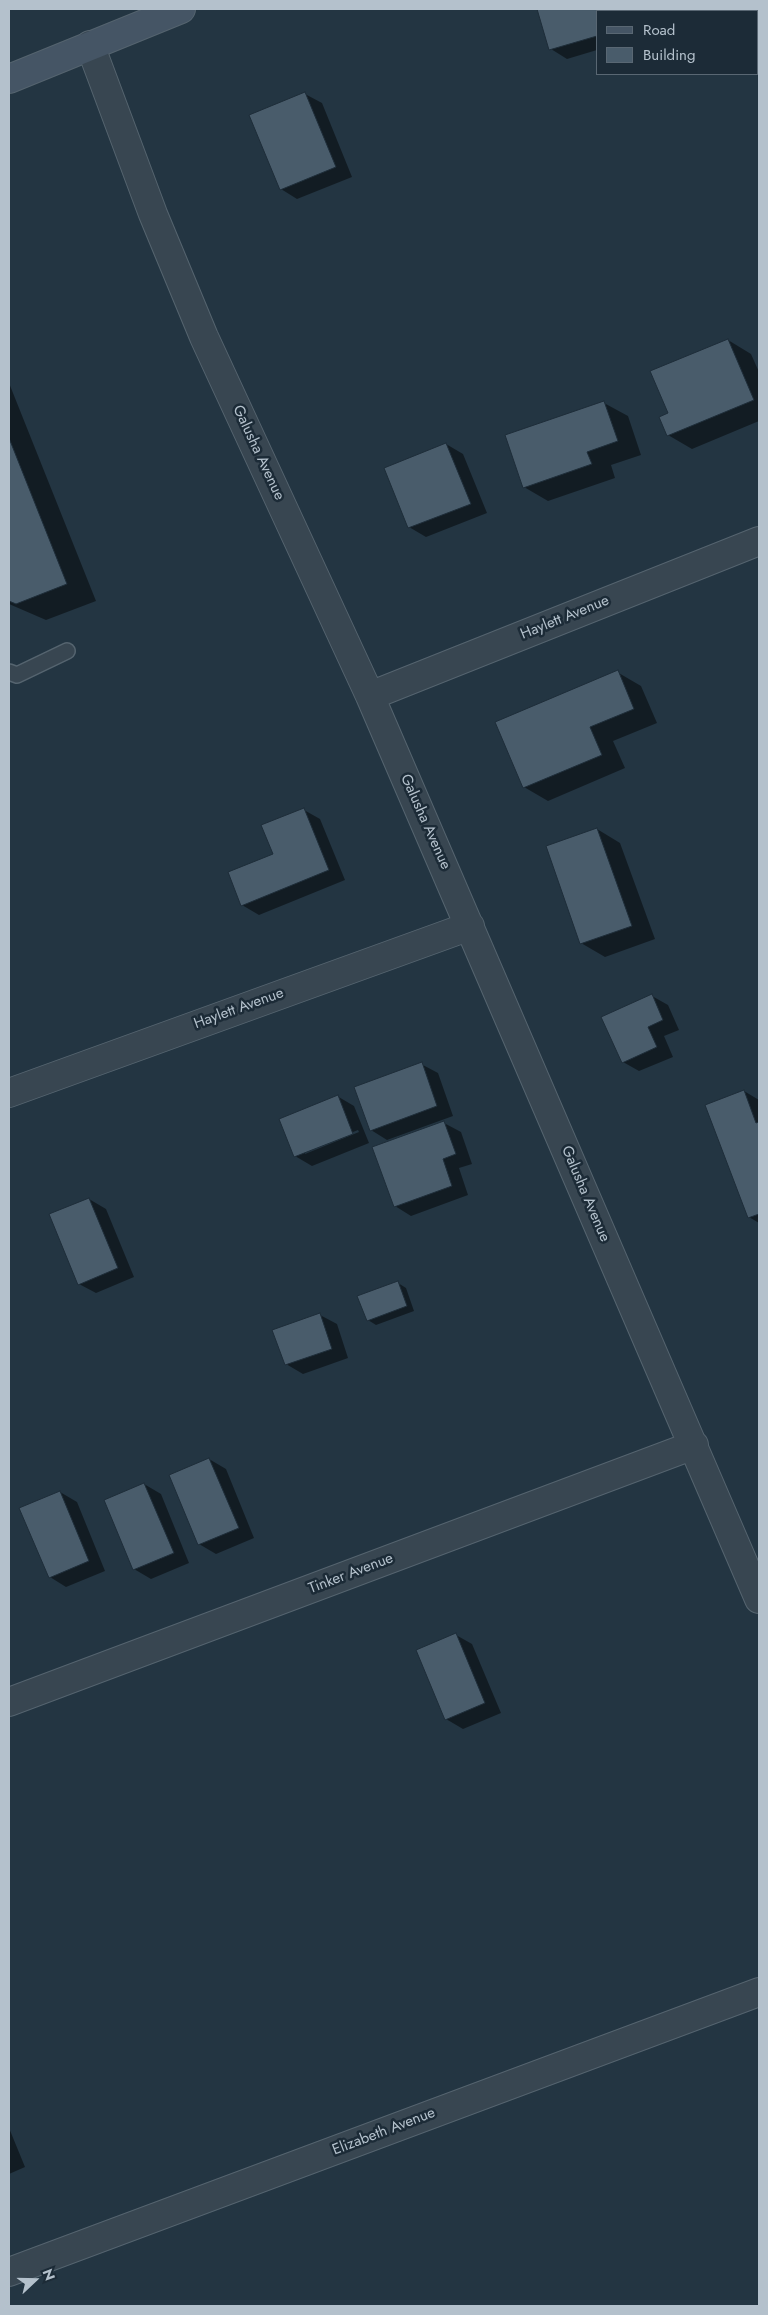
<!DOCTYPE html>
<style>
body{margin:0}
#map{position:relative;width:768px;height:2315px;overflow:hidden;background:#233542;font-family:Jost,sans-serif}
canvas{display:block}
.frame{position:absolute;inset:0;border:10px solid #b4c1cc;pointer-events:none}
.legend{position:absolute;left:596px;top:10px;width:162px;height:65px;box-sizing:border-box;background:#1c2b37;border:1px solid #596773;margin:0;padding:6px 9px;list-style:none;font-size:15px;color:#b4c1cc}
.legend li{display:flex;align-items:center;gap:10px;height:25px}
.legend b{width:25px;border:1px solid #596773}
.north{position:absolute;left:10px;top:2255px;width:50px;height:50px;-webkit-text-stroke:4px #1c2b37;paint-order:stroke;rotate:69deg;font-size:14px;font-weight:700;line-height:20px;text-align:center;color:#b4c1cc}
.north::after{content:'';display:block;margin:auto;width:18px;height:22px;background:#b4c1cc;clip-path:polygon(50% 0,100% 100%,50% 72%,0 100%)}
</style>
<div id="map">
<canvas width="768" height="2315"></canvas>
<div class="frame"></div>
<ul class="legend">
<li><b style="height:6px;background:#455565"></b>Road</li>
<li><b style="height:14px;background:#495c6b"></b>Building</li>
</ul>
<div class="north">N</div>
</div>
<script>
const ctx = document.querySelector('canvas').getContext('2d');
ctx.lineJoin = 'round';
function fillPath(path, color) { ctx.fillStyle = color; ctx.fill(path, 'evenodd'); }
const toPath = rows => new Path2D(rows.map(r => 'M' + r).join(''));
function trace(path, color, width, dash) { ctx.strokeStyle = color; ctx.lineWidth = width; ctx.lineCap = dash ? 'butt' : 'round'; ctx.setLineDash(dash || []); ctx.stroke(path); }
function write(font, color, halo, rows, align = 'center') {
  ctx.font = font + ' Jost,sans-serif'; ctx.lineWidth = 5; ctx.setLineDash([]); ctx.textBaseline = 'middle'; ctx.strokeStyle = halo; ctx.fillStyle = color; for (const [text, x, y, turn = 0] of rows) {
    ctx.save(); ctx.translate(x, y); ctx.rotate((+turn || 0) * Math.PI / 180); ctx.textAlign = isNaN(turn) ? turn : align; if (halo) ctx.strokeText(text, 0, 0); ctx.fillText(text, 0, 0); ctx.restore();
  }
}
fillPath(toPath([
 [538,9,646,9,647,11,597,11,597,50,567,59,551,49],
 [305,94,322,103,352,177,297,199,281,189],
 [728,340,751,354,759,372,759,421,692,449,668,435,669,414],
 [9,383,96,601,46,620,9,604],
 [604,403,628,416,641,455,611,465,615,478,548,501,524,487],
 [446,444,463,454,487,513,426,537,409,527],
 [617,672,641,686,657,723,613,741,625,768,548,801,524,787],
 [304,810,320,819,345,880,259,915,242,905],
 [597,829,620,843,655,939,605,957,581,943],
 [652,996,668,1005,679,1030,664,1036,673,1057,639,1071,623,1062],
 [421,1064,438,1073,453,1116,387,1140,371,1130],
 [744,1091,759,1100,759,1223,749,1217],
 [337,1096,354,1106,369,1143,312,1166,295,1156],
 [358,1130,359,1132,305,1154,305,1151],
 [444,1123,461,1132,472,1164,459,1168,468,1195,411,1216,395,1206],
 [89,1199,106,1209,134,1277,96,1293,79,1284],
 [398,1283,406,1288,414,1311,376,1325,368,1320],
 [320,1315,337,1324,348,1358,303,1374,286,1364],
 [209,1459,226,1469,254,1538,216,1554,199,1544],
 [144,1484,161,1494,189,1563,151,1579,134,1569],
 [60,1492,77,1502,105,1571,66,1587,50,1577],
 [456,1635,472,1644,501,1713,463,1729,446,1719],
 [9,2128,25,2167,9,2174]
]), '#0007');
const building = toPath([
 [537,9,633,9,634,11,597,11,597,36,549,50,537,9],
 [305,92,336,167,280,190,249,115,305,92],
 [728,339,754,400,667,436,659,417,668,413,650,371,728,339],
 [604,401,618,441,587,452,592,464,523,488,505,435,604,401],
 [9,438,67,584,16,604,9,601,9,438],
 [446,443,471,504,408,528,384,468,446,443],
 [618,670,634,709,590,727,602,755,523,788,495,722,618,670],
 [304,808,329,870,241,906,228,872,273,854,261,825,304,808],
 [597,828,632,926,580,944,546,846,597,828],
 [652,994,663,1020,648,1027,657,1047,622,1063,601,1017,652,994],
 [422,1062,437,1106,370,1131,354,1087,422,1062],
 [744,1090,756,1123,759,1122,759,1214,748,1218,705,1105,744,1090],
 [338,1095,353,1134,294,1157,279,1119,338,1095],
 [444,1121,456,1154,443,1159,452,1186,394,1207,372,1147,444,1121],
 [89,1198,118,1268,78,1285,49,1214,89,1198],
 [398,1281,407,1306,367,1321,357,1296,398,1281],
 [320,1313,332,1349,285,1365,272,1330,320,1313],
 [209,1458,239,1528,198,1545,169,1475,209,1458],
 [144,1483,174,1553,133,1570,104,1500,144,1483],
 [60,1491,89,1561,49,1578,19,1508,60,1491],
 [456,1633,485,1703,445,1720,416,1650,456,1633]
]);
fillPath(building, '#495c6b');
trace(building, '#1e2d39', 1);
const service = toPath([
 [9,672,17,675,67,651]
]);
const minor = toPath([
 [90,45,153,214,204,337,370,696,759,1599],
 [370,696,759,541],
 [9,1093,470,926],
 [9,1702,694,1445],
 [9,2272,759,1992]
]);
const secondary = toPath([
 [9,79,181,9]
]);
trace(service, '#55646f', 18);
trace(minor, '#55646f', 30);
trace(secondary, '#55646f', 30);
trace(service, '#384651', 15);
trace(minor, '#384651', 28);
trace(secondary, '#455565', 28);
write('15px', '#b4c1cc', '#1c2b37', [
 ["Galusha Avenue",258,453,65],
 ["Haylett Avenue",565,618,-22],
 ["Galusha Avenue",425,822,66],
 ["Haylett Avenue",239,1009,-20],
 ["Galusha Avenue",585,1194,67],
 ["Tinker Avenue",351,1574,-21],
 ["Elizabeth Avenue",384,2132,-21]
]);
</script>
